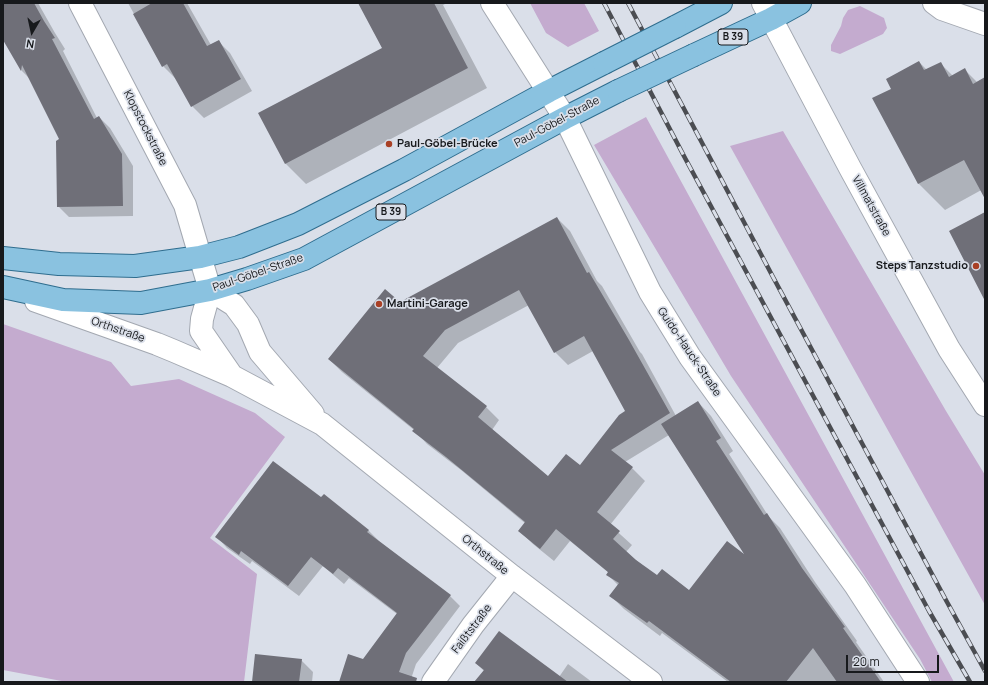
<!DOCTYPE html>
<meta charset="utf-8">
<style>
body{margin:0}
#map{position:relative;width:988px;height:685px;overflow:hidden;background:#dadfe9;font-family:Manrope,sans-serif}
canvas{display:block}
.frame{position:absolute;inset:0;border:4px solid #17191c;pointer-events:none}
.north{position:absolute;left:12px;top:12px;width:40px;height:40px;-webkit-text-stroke:3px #dadfe9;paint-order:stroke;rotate:189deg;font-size:11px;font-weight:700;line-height:16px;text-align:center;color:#17191c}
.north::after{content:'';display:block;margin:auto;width:14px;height:18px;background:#17191c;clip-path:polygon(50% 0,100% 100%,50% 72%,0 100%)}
.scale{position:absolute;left:846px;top:655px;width:93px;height:18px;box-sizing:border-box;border:2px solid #17191c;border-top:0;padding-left:5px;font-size:12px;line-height:14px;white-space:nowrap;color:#17191c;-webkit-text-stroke:3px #dadfe9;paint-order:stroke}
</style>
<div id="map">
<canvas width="988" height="685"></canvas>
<div class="frame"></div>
<div class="north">N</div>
<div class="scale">20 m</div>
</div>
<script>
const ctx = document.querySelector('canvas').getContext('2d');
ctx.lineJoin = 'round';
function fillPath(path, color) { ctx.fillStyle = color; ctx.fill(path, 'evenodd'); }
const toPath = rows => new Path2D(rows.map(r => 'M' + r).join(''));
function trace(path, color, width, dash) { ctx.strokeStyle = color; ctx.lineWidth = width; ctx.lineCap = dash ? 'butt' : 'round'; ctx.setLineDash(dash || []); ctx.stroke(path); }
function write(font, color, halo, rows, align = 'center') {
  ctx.font = font + ' Manrope,sans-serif'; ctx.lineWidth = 3.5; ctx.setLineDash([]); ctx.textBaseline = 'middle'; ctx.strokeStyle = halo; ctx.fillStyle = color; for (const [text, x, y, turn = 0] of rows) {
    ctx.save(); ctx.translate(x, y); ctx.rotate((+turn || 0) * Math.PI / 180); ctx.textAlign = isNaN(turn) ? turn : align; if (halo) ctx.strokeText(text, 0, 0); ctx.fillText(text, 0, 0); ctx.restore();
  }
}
fillPath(toPath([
 [530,3,584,3,599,31,568,47,546,33],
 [860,6,884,18,887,28,883,34,840,54,831,51,831,45,841,26,843,18,848,10],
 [646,117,954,682,932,682,920,659,731,376,594,145],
 [783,131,946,411,985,475,985,605,730,146],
 [3,324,111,362,131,386,179,379,255,413,285,437,210,538,257,574,244,682,67,682,3,670]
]), '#c4abcf');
fillPath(toPath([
 [3,3,38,3,55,33,65,49,63,51,97,118,99,117,110,128,133,166,133,216,69,217,58,206,61,139,30,79,21,70,3,37],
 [128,3,187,3,211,45,218,41,230,53,252,91,204,118,192,106,176,77,175,78,163,66],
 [359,3,447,3,443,5,487,88,306,184,286,164,260,113,383,49],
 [919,62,927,70,940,63,953,76,965,70,977,82,985,78,985,188,945,210,919,184,874,99,892,89],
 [557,218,570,231,597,281,602,286,640,352,642,354,676,416,698,402,711,416,733,451,729,454,769,517,780,528,815,582,857,641,856,642,884,682,728,682,662,633,660,636,624,609,611,596,618,585,608,575,609,573,570,541,554,561,533,544,520,531,526,524,461,470,427,444,414,430,342,372,329,359,400,303],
 [529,305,555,352,568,365,593,351,626,411,580,466,548,478,492,430,499,420,486,407,437,368,458,343],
 [669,435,747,558,689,591,657,577,626,552,632,545,610,525,645,481,632,468,625,462],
 [321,499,368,530,379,541,450,596,460,606,416,664,410,682,340,682,364,661,397,614,349,578,344,584,323,566,299,596,252,561,250,564,227,548,217,537],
 [301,660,313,672,312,682,253,682],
 [476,663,559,677,568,664,592,682,476,682,484,671]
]), '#0003');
fillPath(toPath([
 [3,3,34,3,44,21,55,38,52,39,94,119,99,116,122,154,123,206,57,207,56,141,59,139,22,65,21,71,3,40],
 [152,3,183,3,207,46,219,40,241,79,191,107,167,64,162,67,133,14],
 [358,3,434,3,468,68,285,164,258,113,382,48],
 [919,61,924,70,941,62,949,77,965,68,973,84,985,77,985,199,964,160,918,184,872,98,891,89,886,79],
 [985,212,985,301,949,231],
 [557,217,587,273,589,272,629,340,670,413,611,450,633,467,597,512,620,531,613,539,636,560,657,575,662,569,689,590,727,541,744,554,661,424,698,401,721,438,716,441,764,515,767,513,802,568,845,627,843,628,881,682,837,682,813,648,786,682,731,682,649,621,647,623,609,596,619,583,606,575,608,572,556,529,540,549,518,531,525,522,446,457,412,431,414,429,328,359,385,289,400,302],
 [519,290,554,353,584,336,625,411,619,415,580,465,566,454,548,476,478,417,487,406,423,356,445,330],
 [273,461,321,497,324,494,369,530,367,532,451,595,406,653,399,672,417,678,416,682,339,682,348,654,363,659,397,613,338,568,333,574,311,557,288,586,241,551,239,555,215,537],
 [499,631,568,682,474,682,484,670,475,663],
 [255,654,302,659,299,682,252,682]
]), '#6f6f78');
const minor = toPath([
 [80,3,185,205,210,290,202,319,201,331,232,376],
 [492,3,565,118,650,292,690,357,855,585,918,682],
 [763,3,850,168,949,349,985,405],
 [934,3,942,9,985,24],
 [210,290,234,305,248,324,260,352,313,414],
 [36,301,157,344,174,351,232,376,322,424,512,576,651,682],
 [433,682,473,625,512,576]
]);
const major = toPath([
 [675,27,721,3],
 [694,55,771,19,800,3],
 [3,258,59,264,135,266,200,257,239,247,298,224,404,170,549,91,604,63],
 [3,287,63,300,141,303,210,290,247,279,304,259,565,118,618,91]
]);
trace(minor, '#a3a8b1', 24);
trace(major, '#2f6d8e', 24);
trace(minor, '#fff', 22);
trace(major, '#8ac2e0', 22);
const rail = toPath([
 [604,3,685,158,929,611,970,682],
 [628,3,773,277,947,602,985,671]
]);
trace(rail, '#4b4d52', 4.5);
trace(rail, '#dadfe9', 3, [9]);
const majorBridge = toPath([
 [604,63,675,27],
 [618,91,694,55]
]);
trace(majorBridge, '#2f6d8e', 24, []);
trace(majorBridge, '#8ac2e0', 22);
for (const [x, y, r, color] of [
 [389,144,4,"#a94025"],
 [976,266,4,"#a94025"],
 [379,304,4,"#a94025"]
]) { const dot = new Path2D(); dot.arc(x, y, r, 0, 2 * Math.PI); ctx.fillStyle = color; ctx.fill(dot); trace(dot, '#dadfe9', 1.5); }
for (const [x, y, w] of [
 [733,37,30],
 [391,212,30]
]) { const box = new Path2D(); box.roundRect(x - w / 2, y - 8, w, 16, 3); ctx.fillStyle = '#dadfe9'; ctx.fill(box); trace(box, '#17191c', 1); }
write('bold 10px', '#17191c', null, [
 ["B 39",733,37],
 ["B 39",391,212]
]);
write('11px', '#17191c', '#dadfe9', [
 ["Paul-Göbel-Straße",557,122,-28],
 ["Klopstockstraße",145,128,63],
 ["Villmatstraße",871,206,61],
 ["Paul-Göbel-Straße",258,273,-19],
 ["Orthstraße",118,330,19],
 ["Guido-Hauck-Straße",689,352,56],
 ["Orthstraße",485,555,39],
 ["Faißtstraße",472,629,-53]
]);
write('bold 11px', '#17191c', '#dadfe9', [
 ["Paul-Göbel-Brücke",397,144],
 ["Steps Tanzstudio",968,266,"right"],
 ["Martini-Garage",387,304]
], 'left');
</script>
